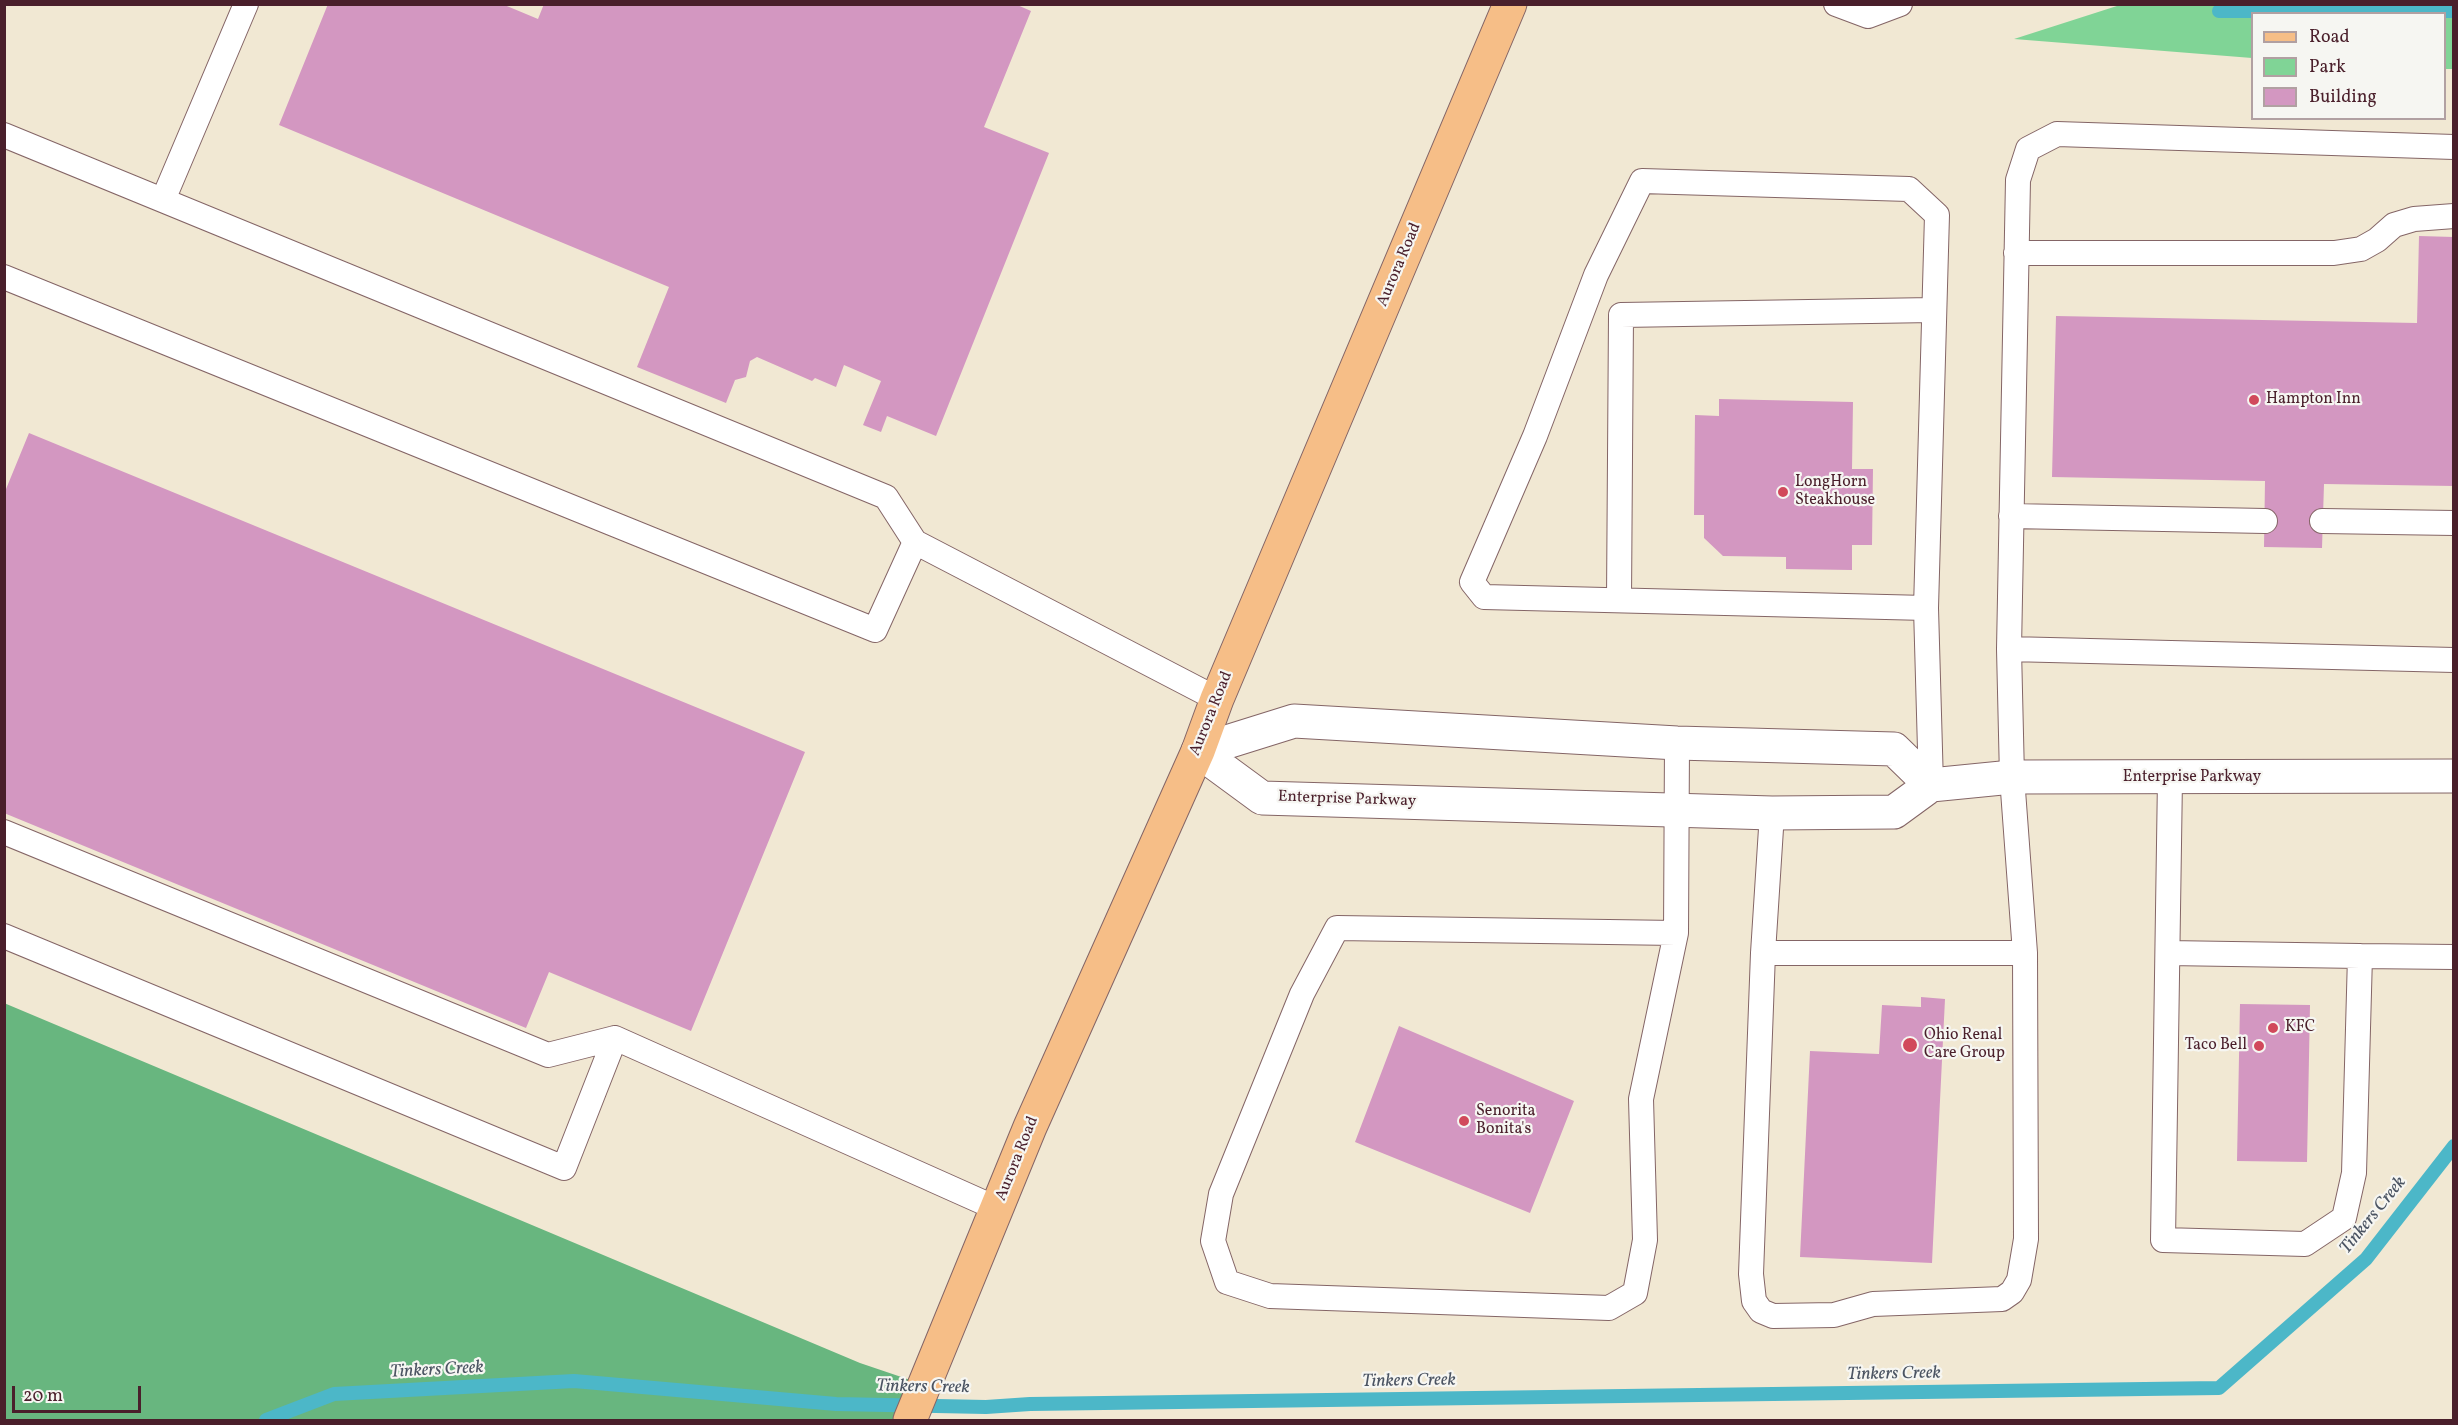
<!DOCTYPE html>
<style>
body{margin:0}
#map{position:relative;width:2458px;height:1425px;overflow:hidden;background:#f1e8d3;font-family:Vollkorn,serif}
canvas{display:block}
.frame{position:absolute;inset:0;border:6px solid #4a1f2b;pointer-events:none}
.legend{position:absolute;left:2251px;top:12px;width:195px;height:108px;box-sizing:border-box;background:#f6f6f2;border:2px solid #b1a0a2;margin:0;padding:8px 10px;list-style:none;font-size:18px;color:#4a1f2b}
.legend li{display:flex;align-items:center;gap:12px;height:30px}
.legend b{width:30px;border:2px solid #b1a0a2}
.scale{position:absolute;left:12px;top:1386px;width:129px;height:27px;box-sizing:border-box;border:3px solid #4a1f2b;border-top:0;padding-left:8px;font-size:18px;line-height:21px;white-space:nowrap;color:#4a1f2b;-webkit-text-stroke:4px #f6f6f2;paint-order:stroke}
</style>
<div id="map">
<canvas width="2458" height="1425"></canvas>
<div class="frame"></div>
<ul class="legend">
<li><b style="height:8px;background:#f6be87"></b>Road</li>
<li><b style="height:16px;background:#80d496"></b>Park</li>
<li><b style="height:16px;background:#d397c1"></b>Building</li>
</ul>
<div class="scale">20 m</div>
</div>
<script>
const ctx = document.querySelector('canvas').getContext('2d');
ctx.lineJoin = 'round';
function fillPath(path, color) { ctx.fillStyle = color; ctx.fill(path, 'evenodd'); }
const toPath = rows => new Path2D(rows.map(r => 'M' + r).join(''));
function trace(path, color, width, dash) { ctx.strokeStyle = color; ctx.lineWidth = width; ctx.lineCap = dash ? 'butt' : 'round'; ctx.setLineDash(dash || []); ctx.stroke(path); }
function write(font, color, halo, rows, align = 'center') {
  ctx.font = font + ' Vollkorn,serif'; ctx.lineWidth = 4.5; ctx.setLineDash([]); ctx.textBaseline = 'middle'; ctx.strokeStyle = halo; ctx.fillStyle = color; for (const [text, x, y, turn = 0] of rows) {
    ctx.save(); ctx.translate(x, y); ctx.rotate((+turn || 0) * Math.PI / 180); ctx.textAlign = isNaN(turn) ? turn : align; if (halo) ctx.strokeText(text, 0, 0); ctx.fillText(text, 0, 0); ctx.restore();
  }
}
fillPath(toPath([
 [2120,5,2453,5,2453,69,2445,69,2444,14,2252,14,2252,58,2014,39]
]), '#80d496');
fillPath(toPath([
 [4,1003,860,1363,925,1385,910,1420,5,1420]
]), '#68b67f');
trace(toPath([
 [2219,11,2454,11],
 [266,1420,334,1394,574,1381,836,1404,986,1407,1030,1404,2219,1388,2366,1259,2454,1146]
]), '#4cb7c8', 14);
fillPath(toPath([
 [328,4,502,4,538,19,544,4,1015,4,1031,11,984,127,1049,153,936,436,887,416,881,432,863,425,881,381,844,365,836,387,815,378,812,381,757,357,750,361,746,377,735,380,726,403,637,367,669,287,279,125],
 [2419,236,2454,237,2454,486,2324,484,2322,548,2264,547,2265,481,2052,477,2056,316,2417,323],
 [1719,399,1853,402,1852,469,1873,469,1872,545,1852,545,1852,570,1786,569,1786,557,1723,556,1704,538,1704,515,1694,515,1695,415,1719,416],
 [29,433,805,752,691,1031,549,972,526,1028,4,813,4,494],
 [1921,997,1945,999,1932,1263,1800,1257,1810,1051,1879,1054,1882,1005,1921,1007],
 [2240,1004,2310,1005,2307,1162,2237,1161],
 [1399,1026,1574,1101,1530,1213,1355,1142]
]), '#d397c1');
const lane = toPath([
 [1836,4,1868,16,1900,4],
 [4,135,886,497,915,542,1217,699],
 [163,200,246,4],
 [2016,253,2334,253,2361,249,2377,240,2394,225,2414,219,2454,216],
 [4,277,875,630,915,542],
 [2011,516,2265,521],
 [2322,521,2454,523],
 [1619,599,1621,315,1933,310],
 [1926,608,1484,597,1472,582,1535,436,1596,275,1642,181,1909,189,1937,215,1926,608,1931,785],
 [2009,649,2454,660],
 [2170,778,2163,1240,2305,1244,2344,1218,2354,1173,2360,956,2454,957],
 [1772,813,1763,953,1751,1274,1754,1301,1761,1311,1773,1316,1834,1315,1873,1304,2002,1299,2012,1292,2019,1280,2026,1239,2025,953,2012,777,2009,649,2018,180,2028,149,2057,134,2454,147],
 [4,832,548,1055,615,1038,998,1209],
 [1676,933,1337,928,1302,994,1221,1194,1213,1241,1227,1282,1270,1296,1609,1308,1635,1293,1645,1240,1641,1099,1676,933,1677,743],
 [4,936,564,1168,615,1038],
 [1763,953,2025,953],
 [2168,953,2360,956]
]);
const street = toPath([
 [1198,751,1262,798,1772,813,1894,812,1931,785,2012,777,2454,776],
 [1198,751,1294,721,1677,743,1894,749,1931,785]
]);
const primary = toPath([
 [910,1420,1030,1127,1198,751,1217,699,1510,4]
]);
trace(lane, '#846566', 26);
trace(street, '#846566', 35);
trace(primary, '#846566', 35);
trace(lane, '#fff', 24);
trace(street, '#fff', 33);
trace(primary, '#f6be87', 33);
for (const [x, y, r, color] of [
 [2254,400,6,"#d1495b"],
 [1783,492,6,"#d1495b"],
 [2273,1028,6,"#d1495b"],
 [1910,1045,8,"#d1495b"],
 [2259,1046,6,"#d1495b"],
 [1464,1121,6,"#d1495b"]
]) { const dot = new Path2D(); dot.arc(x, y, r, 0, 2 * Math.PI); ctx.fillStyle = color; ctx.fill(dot); trace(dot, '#f6f6f2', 2); }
write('16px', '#4a1f2b', '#f6f6f2', [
 ["Aurora Road",1400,265,-67],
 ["Aurora Road",1212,714,-68],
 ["Enterprise Parkway",2192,778],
 ["Enterprise Parkway",1347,800,2],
 ["Aurora Road",1018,1159,-68]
]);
write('16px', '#4a1f2b', '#f6f6f2', [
 ["Hampton Inn",2266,400],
 ["LongHorn",1795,483],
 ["Steakhouse",1795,501],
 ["KFC",2285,1028],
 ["Ohio Renal",1924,1036],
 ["Care Group",1924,1054],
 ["Taco Bell",2247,1046,"right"],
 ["Senorita",1476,1112],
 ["Bonita's",1476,1130]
], 'left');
write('italic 18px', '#4b5462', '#f6f6f2', [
 ["Tinkers Creek",2374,1216,-51],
 ["Tinkers Creek",437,1371,-3],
 ["Tinkers Creek",1894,1375,-1],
 ["Tinkers Creek",1409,1382,-1],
 ["Tinkers Creek",923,1388,1]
]);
</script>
